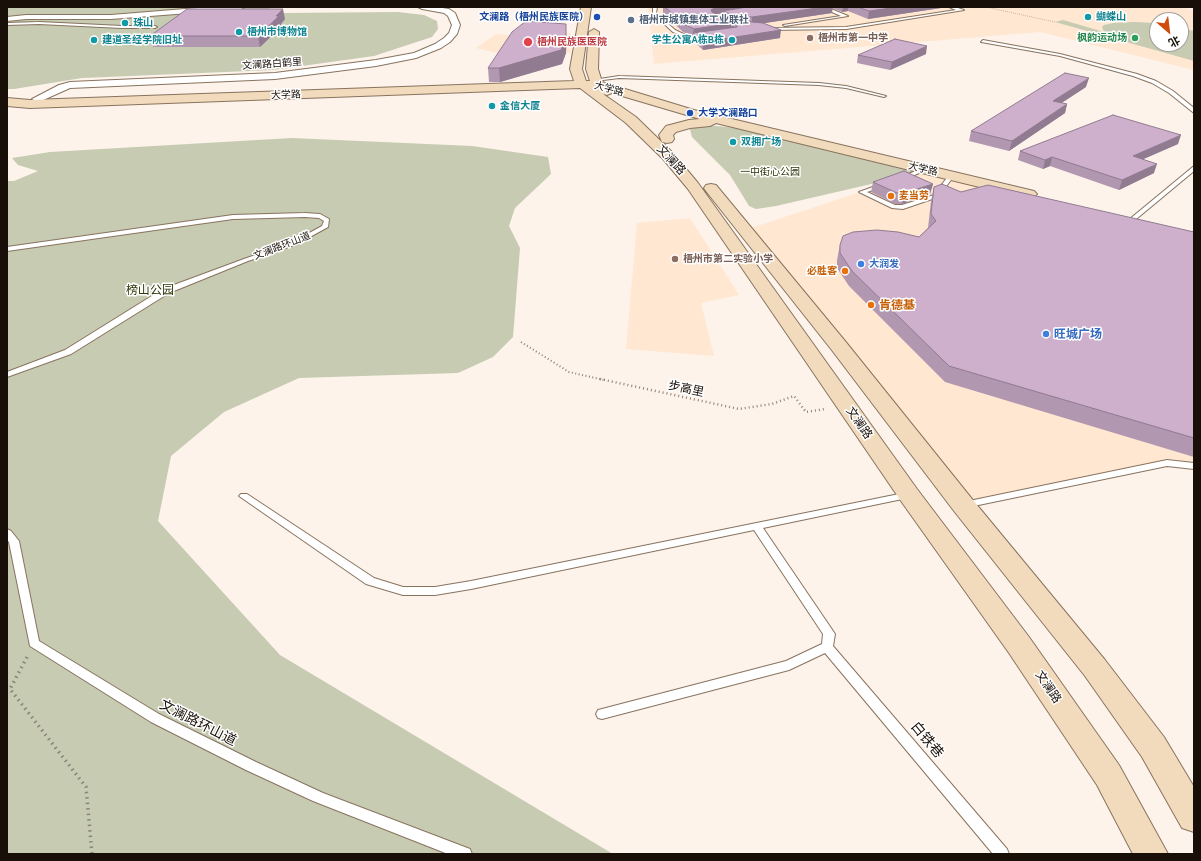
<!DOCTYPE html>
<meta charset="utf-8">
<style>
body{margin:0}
#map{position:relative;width:1201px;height:861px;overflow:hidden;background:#fdf3ea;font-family:Cabin,"Noto Sans SC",sans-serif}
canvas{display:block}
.frame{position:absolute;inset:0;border:8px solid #180f08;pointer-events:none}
.north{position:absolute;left:1149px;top:12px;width:40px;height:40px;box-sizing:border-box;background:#fff;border:1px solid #a39f9c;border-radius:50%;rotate:152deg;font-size:11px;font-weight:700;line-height:16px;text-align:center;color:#180f08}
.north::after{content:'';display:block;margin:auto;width:14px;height:18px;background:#d14b0c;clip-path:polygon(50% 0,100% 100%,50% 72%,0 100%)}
</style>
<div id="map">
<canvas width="1201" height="861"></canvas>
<div class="frame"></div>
<div class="north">北</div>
</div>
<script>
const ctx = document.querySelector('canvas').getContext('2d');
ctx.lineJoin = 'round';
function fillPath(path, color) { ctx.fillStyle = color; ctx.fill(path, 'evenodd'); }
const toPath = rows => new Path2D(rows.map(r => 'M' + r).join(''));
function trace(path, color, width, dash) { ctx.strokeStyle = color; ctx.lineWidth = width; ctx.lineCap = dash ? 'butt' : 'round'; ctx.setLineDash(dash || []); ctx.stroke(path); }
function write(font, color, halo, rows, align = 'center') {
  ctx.font = font + ' Cabin,"Noto Sans SC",sans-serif'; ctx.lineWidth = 3; ctx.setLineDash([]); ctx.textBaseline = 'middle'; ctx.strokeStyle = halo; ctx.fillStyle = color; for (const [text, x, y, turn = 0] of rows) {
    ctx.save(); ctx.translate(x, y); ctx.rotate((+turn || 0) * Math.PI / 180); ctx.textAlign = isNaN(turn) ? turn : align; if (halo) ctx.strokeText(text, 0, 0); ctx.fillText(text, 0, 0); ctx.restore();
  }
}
fillPath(toPath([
 [648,7,1182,7,1194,11,1194,70,1040,32,654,64],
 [1157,20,1181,20,1181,44,1157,44],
 [520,32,571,33,571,53,532,54,501,51,497,53,476,48,496,34,514,36],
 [924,169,1194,234,1194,466,1167,463,963,505,745,230,912,175],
 [690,218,739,295,701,303,714,356,626,349,637,223]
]), '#ffe7d1');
fillPath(toPath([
 [7,7,270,7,268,8,284,13,398,12,424,15,437,21,438,29,432,37,374,56,273,70,82,78,14,89,7,89],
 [1063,20,1104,32,1102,27,1104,25,1113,23,1134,22,1157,23,1157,44,1181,44,1181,28,1194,31,1194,61,1055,22],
 [706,125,737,128,911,169,911,173,906,176,776,206,756,209,749,206,730,175,692,137,690,129],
 [292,138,472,146,548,157,551,174,515,208,509,226,520,248,513,337,493,357,458,373,299,378,224,412,171,456,158,521,280,655,613,854,7,854,7,181,14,181,38,171,18,165,12,158,50,152]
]), '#c6cbb2');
const lane = toPath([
 [653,7,657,7,656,13,675,30,692,38,705,36,707,37,692,40,673,32,653,14,653,7],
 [821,7,826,7,848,16,785,26,783,25,841,16,821,7],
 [949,7,955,7,964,10,846,29,766,30,764,29,766,28,846,27,956,10,949,7],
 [39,22,122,26,155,26,157,27,155,28,122,28,39,24,7,25,7,23,39,22],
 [983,40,1060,54,1137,74,1156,81,1173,91,1194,108,1194,113,1169,93,1152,83,1133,76,1060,56,981,42,983,40],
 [619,76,819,83,846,86,886,96,884,97,846,88,819,85,619,78,595,81,593,80,619,76],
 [1194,166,1194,171,1135,220,1131,220,1131,218,1194,166],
 [924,167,926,168,926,170,903,180,898,179,924,167],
 [951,174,954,176,938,197,903,209,892,208,859,192,881,184,885,184,885,186,867,192,895,205,902,205,934,195,949,175,951,174],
 [305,213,320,214,329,219,328,227,297,244,248,261,169,293,71,354,7,377,7,372,65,350,163,289,244,259,293,242,322,226,324,221,319,218,305,217,233,219,7,251,7,247,233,215,305,213],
 [1167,460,1194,463,1194,469,1167,466,964,508,960,507,959,505,960,503,964,502,1167,460],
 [909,492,912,493,914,495,912,497,763,528,833,631,835,634,833,646,1007,849,1009,854,993,854,825,653,789,670,602,719,598,718,596,714,598,710,602,709,786,661,822,644,823,634,754,530,471,589,435,595,403,595,366,584,239,496,241,494,247,494,374,578,403,587,435,587,471,581,909,492],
 [7,529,11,531,19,541,39,641,159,714,256,762,323,793,470,849,472,854,448,854,313,801,246,770,151,722,30,646,9,542,7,540,7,529]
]);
const street = toPath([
 [210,7,245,7,241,9,111,19,26,19,7,21,7,17,26,15,111,15,210,7],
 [418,7,436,7,449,9,455,13,460,25,457,34,450,42,441,48,416,58,376,66,275,79,70,88,41,101,37,102,32,99,59,85,70,82,275,73,376,60,414,53,435,44,444,38,449,33,452,25,448,16,444,13,422,9,418,7]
]);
const secondary = toPath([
 [581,7,591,7,582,69,586,81,590,81,586,69,589,32,594,29,599,32,598,69,602,82,694,110,1034,191,1037,194,1034,197,1029,199,716,123,710,126,690,128,676,132,673,135,674,139,672,142,667,143,662,142,659,135,666,126,689,120,700,119,612,93,607,95,603,94,636,117,673,153,698,183,917,489,1029,637,1119,765,1168,854,1133,854,1097,785,1009,653,901,501,688,189,663,159,626,123,580,88,30,108,7,106,7,98,30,100,574,81,570,69,581,7],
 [711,184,716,185,845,341,972,499,1105,660,1164,737,1194,787,1194,832,1182,828,1142,757,1085,676,954,511,831,349,706,191,704,188,706,185,711,184]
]);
trace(lane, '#88735f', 2);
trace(street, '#88735f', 2);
trace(secondary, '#88735f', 2);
trace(toPath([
 [986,7,1055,22],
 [130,46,138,40]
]), '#8c827a', 1, [0.5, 1.5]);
trace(toPath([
 [521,342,569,372,604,380]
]), '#8c827a', 2, [1, 2.5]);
trace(toPath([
 [600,379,739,409,772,404,794,396,806,412,825,409]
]), '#8c827a', 2.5, [1, 3]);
trace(toPath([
 [27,657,10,689,86,787,92,854]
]), '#8c827a', 3.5, [1.5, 4]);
fillPath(lane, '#fff');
fillPath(street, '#fff');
fillPath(secondary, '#f2dbbd');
fillPath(toPath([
 [663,7,942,7,941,8,868,19,848,11,842,12,832,8,832,13,764,23,780,38,703,50,693,41,693,36,683,32,663,13],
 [723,13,723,16,716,14],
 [285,19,281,24,281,27,260,47,153,47,150,36],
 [567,37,566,53,562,64,500,82,489,82,488,68],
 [926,54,890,70,857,63,858,55],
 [1086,87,1061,103,1067,104,1065,113,1009,151,969,141,971,131],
 [1178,144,1143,159,1154,173,1119,190,1050,166,1043,169,1018,160,1020,151],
 [873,182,933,184,930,194,902,204,895,204,871,192],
 [934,187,1194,232,1194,457,945,382,849,286,837,268,837,260,840,245,919,237,928,228,931,201]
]), '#b197b0');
fillPath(toPath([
 [716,7,762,7,723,11,723,13,717,14,711,18,711,10],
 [825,7,833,7,832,13,752,25,752,17],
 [843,7,848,7,848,11,842,12],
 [898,7,942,7,941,8,868,19,869,11],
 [283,9,285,19,281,24,281,27,260,47,258,36,276,16],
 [734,23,734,31,693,33,694,29],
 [566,24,566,53,562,64,500,82,499,68],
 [781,30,780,38,703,50,703,42],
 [927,46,926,54,890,70,892,62],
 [1089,78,1086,87,1051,110,1053,101],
 [1067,104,1065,113,1009,151,1012,141],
 [1181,135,1178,144,1130,165,1133,156],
 [1052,157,1050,166,1043,169,1045,160],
 [1157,164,1154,173,1119,190,1122,180],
 [933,184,930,194,902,204,904,193]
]), '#907b90');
const building = toPath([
 [665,7,716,7,711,10,712,12,730,20,763,23,781,30,703,42,693,33,737,27,738,25,734,23,694,29,684,24,665,7],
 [747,7,825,7,752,17,733,15,723,11,747,7],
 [858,7,898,7,869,11,858,7],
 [187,9,283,9,276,16,279,16,258,36,150,36,187,9],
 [526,21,566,24,566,40,561,50,499,68,488,68,512,32,526,21],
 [895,39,927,46,892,62,858,55,895,39],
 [1065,73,1089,78,1053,101,1067,104,1012,141,971,131,1065,73],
 [1113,115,1181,135,1133,156,1157,164,1122,180,1052,157,1045,160,1020,151,1113,115],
 [904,171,933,184,904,193,897,193,873,182,904,171],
 [942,184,961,192,988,185,1194,232,1194,438,949,366,852,271,840,253,840,245,843,236,853,232,877,230,898,232,919,237,936,221,931,214,934,187,942,184]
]);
fillPath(building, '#ceb0cd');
trace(building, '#907b90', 1);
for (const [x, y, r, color] of [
 [597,17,4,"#1a4fb4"],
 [1088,17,4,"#0f9aa8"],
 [631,20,4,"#5c6f8a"],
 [125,23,4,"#0f9aa8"],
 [239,32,4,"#0f9aa8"],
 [810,38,4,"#8d6e63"],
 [1135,38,4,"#2e9e5b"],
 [94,40,4,"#0f9aa8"],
 [732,40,4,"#0f9aa8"],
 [528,42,5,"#e0444e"],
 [492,106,4,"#0f9aa8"],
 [690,113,4,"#1a4fb4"],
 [733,142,4,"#0f9aa8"],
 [891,196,4,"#e8710a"],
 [675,259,4,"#8d6e63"],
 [861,264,4,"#3f7fe0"],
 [845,271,4,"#e8710a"],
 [871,305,4,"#e8710a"],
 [1046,334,4,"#3f7fe0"]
]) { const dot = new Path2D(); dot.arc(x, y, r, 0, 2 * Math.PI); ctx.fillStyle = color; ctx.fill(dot); trace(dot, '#fff', 1.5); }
write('bold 10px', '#164399', '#fff', [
 ["文澜路（梧州民族医院）",589,17],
 ["大学文澜路口",698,113,"left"]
], 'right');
write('bold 10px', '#0d838f', '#fff', [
 ["蝴蝶山",1096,17],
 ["珠山",133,23],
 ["梧州市博物馆",247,32],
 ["建道圣经学院旧址",102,40],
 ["学生公寓A栋B栋",724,40,"right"],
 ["金信大厦",500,106],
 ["双拥广场",741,142]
], 'left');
write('bold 10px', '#4e5e75', '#fff', [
 ["梧州市城镇集体工业联社",639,20]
], 'left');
write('bold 10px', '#785e54', '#fff', [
 ["梧州市第一中学",818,38],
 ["梧州市第二实验小学",683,259]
], 'left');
write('bold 10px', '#27864d', '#fff', [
 ["枫韵运动场",1127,38]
], 'right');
write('bold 10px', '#be3a42', '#fff', [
 ["梧州民族医医院",537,42]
], 'left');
write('10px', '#180f08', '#fff', [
 ["文澜路白鹤里",272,64,-4],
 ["大学路",609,89,15],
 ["大学路",286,95,-2],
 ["大学路",923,169,13],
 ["文澜路环山道",282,246,-21]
]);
write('10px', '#2e3508', '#fff', [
 ["一中街心公园",770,172]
]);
write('bold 10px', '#c56008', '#fff', [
 ["麦当劳",899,196],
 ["必胜客",837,271,"right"]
], 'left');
write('bold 10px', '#366cbe', '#fff', [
 ["大润发",869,264]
], 'left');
write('12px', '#180f08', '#fff', [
 ["文澜路",671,160,47],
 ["步高里",686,389,12],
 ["文澜路",859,423,55],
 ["文澜路",1048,687,56]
]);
write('12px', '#2e3508', '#fff', [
 ["榜山公园",150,290]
]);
write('bold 12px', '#c56008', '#fff', [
 ["肯德基",879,305]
], 'left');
write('bold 12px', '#366cbe', '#fff', [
 ["旺城广场",1054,334]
], 'left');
write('14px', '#180f08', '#fff', [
 ["文澜路环山道",198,723,27],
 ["白铁巷",927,740,50]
]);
</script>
